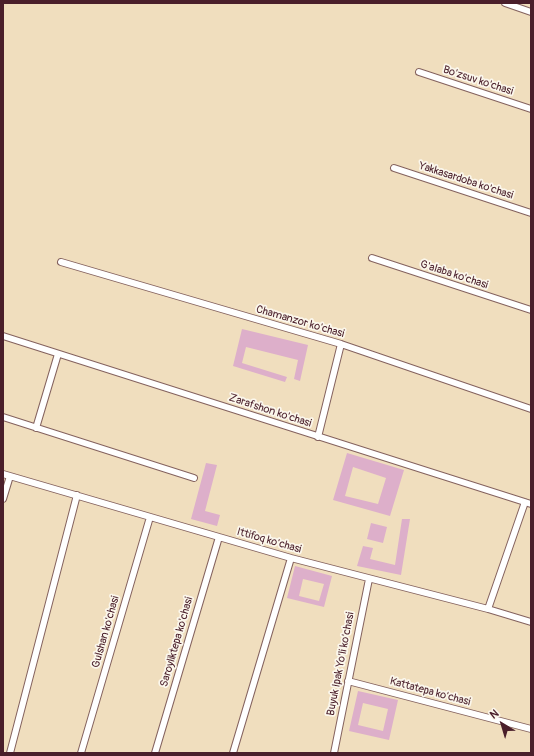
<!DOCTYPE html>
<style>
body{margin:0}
#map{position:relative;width:534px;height:756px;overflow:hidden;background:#f0debe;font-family:Pangolin,sans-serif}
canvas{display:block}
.frame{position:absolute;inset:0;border:4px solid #4a1f2b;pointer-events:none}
.north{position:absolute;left:482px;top:704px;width:40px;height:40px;-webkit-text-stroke:3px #fbf7ec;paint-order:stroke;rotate:322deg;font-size:11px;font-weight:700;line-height:16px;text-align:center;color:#4a1f2b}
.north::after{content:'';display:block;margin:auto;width:14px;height:18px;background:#4a1f2b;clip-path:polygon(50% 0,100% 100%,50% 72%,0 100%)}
</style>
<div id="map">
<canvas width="534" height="756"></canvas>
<div class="frame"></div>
<div class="north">N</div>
</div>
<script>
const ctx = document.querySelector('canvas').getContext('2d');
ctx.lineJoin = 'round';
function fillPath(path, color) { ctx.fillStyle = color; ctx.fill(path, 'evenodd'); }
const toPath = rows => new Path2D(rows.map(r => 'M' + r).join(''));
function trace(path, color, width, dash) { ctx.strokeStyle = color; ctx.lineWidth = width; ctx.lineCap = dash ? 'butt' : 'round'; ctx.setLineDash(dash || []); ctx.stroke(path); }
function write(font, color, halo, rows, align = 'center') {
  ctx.font = font + ' Pangolin,sans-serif'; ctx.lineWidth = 3.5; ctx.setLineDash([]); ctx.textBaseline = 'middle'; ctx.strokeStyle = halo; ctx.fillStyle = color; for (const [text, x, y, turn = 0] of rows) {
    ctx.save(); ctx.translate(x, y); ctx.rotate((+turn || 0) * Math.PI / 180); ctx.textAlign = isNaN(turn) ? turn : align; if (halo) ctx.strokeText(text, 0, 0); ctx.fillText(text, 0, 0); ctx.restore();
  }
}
fillPath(toPath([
 [242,329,308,345,300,381,294,379,298,360,246,347,242,363,287,377,285,382,233,366],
 [347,453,404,470,390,516,333,500],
 [353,467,386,478,378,504,345,496],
 [206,463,217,465,205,511,220,515,217,526,191,519],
 [402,519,410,519,401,575,357,566,363,546,373,548,370,559,395,565],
 [371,523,387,527,383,543,367,539],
 [295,566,332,576,324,607,287,598],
 [303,579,324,584,319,601,299,596],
 [358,691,398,700,389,740,349,731],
 [363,703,388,709,383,731,358,725]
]), '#ddafca');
const street = toPath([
 [505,3,531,12],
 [419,72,531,109],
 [394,168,531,213],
 [372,258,531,310],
 [61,262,341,344,531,409],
 [3,336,531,504],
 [3,417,194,478],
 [36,428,58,354],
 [318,437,341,344],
 [3,474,291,558,488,609,531,622],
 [3,499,10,476],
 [488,609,525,502],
 [348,681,531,729],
 [10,753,77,495],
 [81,753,150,517],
 [155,753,219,537],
 [233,753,291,558],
 [334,753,369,579]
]);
trace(street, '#84625e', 8);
trace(street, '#fff', 6);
write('11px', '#4a1f2b', '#fbf7ec', [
 ["Bo'zsuv ko'chasi",478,81,18],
 ["Yakkasardoba ko'chasi",466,181,18],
 ["G'alaba ko'chasi",454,275,18],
 ["Chamanzor ko'chasi",300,322,16],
 ["Zarafshon ko'chasi",270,411,18],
 ["Ittifoq ko'chasi",269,541,16],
 ["Gulshan ko'chasi",106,632,-74],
 ["Saroyliktepa ko'chasi",177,642,-74],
 ["Buyuk Ipak Yo'li ko'chasi",341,664,-79],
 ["Kattatepa ko'chasi",430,692,15]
]);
</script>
